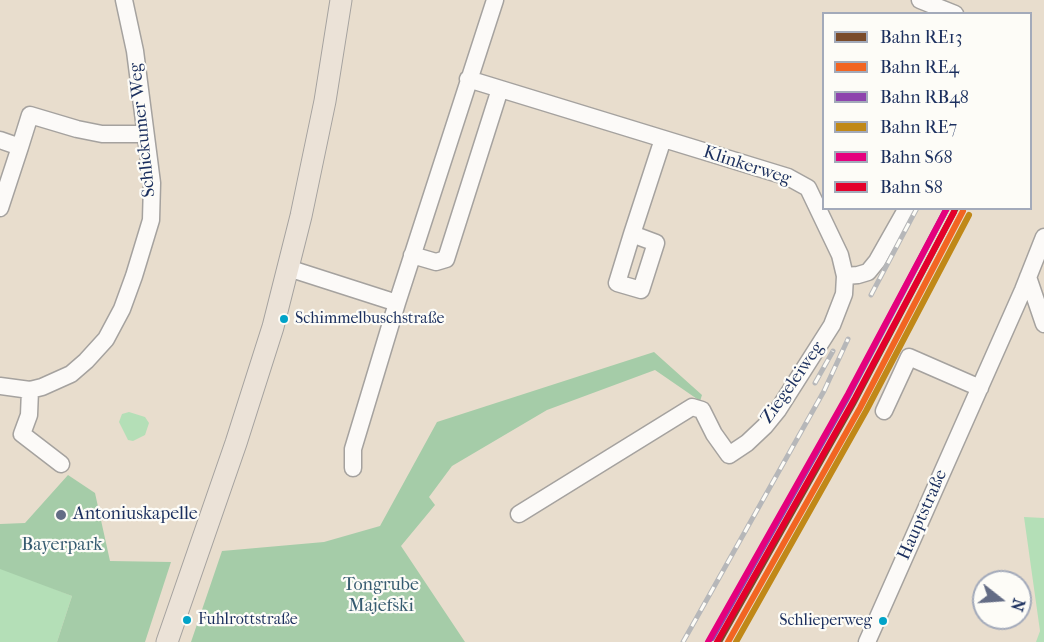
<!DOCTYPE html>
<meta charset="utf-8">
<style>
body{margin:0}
#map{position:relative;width:1044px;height:642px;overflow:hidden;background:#e8ddcd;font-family:"IM FELL French Canon",serif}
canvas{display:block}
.legend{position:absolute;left:822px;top:12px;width:210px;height:198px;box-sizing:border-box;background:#fdfcf7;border:2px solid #a3aaba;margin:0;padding:8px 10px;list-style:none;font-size:18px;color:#1b2f5e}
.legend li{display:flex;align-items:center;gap:12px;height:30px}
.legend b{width:30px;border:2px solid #a3aaba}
.north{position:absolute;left:972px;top:570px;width:60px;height:60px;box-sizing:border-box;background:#fdfcf7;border:2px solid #a3aaba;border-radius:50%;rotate:107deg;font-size:16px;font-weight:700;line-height:24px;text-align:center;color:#1b2f5e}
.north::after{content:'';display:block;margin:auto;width:21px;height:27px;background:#636c85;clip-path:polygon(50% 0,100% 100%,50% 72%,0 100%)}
</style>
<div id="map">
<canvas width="1044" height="642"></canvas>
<ul class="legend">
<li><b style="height:8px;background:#7a4b2a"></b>Bahn RE13</li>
<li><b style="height:8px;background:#f26522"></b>Bahn RE4</li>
<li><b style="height:8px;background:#8e44ad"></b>Bahn RB48</li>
<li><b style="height:8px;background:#c08818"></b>Bahn RE7</li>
<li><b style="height:8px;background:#e5007d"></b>Bahn S68</li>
<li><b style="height:8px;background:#e4002b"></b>Bahn S8</li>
</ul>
<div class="north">N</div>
</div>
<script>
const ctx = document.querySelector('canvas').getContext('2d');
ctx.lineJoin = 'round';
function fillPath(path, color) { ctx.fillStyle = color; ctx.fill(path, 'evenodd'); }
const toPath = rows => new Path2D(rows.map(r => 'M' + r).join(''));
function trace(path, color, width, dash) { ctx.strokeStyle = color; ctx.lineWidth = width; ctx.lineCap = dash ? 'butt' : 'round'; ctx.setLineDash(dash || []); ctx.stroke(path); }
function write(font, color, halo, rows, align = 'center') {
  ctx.font = font + ' "IM FELL French Canon",serif'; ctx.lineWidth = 4.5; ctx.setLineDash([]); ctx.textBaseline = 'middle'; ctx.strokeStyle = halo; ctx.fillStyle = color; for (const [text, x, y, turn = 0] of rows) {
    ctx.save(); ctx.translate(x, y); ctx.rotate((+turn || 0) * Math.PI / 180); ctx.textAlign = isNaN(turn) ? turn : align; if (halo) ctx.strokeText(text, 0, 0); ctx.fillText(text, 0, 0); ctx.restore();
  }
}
fillPath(toPath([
 [129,412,145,417,149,423,145,435,133,441,128,440,119,422,122,414],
 [1024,517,1044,518,1044,642,1036,642,1040,631],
 [3,568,72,596,57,642,0,642,0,569]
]), '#b4dfb7');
fillPath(toPath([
 [654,352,702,395,700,401,655,370,547,410,452,466,429,497,435,505,401,546,465,642,191,642,222,551,324,542,380,526,437,422],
 [68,475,95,493,110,561,171,562,145,642,57,642,72,596,0,569,0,524,25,523]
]), '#a5cca8');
const minor = toPath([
 [920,0,955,14],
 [468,79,788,177,808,188,840,255,845,276,844,294,832,325,778,410,765,426,747,443,729,455,714,434,702,410,692,407,519,514],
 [0,140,20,147,30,115,77,129,102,134,145,134],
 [0,208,20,147],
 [632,234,656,243,641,290,617,283,632,234,663,139],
 [412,255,436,262,446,259,500,89],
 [288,268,397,303],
 [845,276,858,275,868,272,877,261,907,208],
 [1028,277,1044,324],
 [0,386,30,390,42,387,71,374,86,361,106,339,122,309,134,276,151,220,152,183,135,51,124,0],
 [30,390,29,415,22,434,61,464],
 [884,411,909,357,980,388],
 [353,468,353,449,397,303,495,0],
 [867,642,1023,290,1044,237]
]);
const major = toPath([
 [167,642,236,443,273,327,301,216,325,101,341,0]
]);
trace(minor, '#a5a29f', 19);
trace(major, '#a5a29f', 23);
trace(minor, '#fcfaf8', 16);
trace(major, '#ebe2d7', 21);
const rail = toPath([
 [871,295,917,208],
 [815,383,833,351],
 [683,642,824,391,848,339]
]);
trace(rail, '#b6b7b9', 5);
trace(rail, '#fdfcf7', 3, [9]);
trace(toPath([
 [719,642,853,404,956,208]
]), '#7a4b2a', 6);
trace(toPath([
 [728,642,860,408,963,211]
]), '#f26522', 6);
trace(toPath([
 [712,638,846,400,947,208]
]), '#8e44ad', 6);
trace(toPath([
 [736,642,866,411,969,215]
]), '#c08818', 6);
trace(toPath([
 [708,642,848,394,947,208]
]), '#e5007d', 6);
trace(toPath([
 [717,642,855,398,954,212]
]), '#e4002b', 6);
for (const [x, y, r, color] of [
 [284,319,5,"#01a3c8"],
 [61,515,6,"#636c85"],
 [187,620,5,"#01a3c8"],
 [883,621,5,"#01a3c8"]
]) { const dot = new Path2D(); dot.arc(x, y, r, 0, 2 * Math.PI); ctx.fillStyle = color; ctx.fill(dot); trace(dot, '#fdfcf7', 2); }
write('16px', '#1b2f5e', '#fdfcf7', [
 ["Schimmelbuschstraße",295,319],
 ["Fuhlrottstraße",198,620],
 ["Schlieperweg",872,621,"right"]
], 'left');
write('18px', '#1b2f5e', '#fdfcf7', [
 ["Schlickumer Weg",143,130,-96],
 ["Klinkerweg",747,166,18],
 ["Ziegeleiweg",793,383,-55],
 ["Hauptstraße",923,515,-66]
]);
write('18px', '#1b2f5e', '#fdfcf7', [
 ["Antoniuskapelle",73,515]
], 'left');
write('18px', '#365b70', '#fdfcf7', [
 ["Bayerpark",62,546],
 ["Tongrube",381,586],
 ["Majefski",381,607]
]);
</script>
